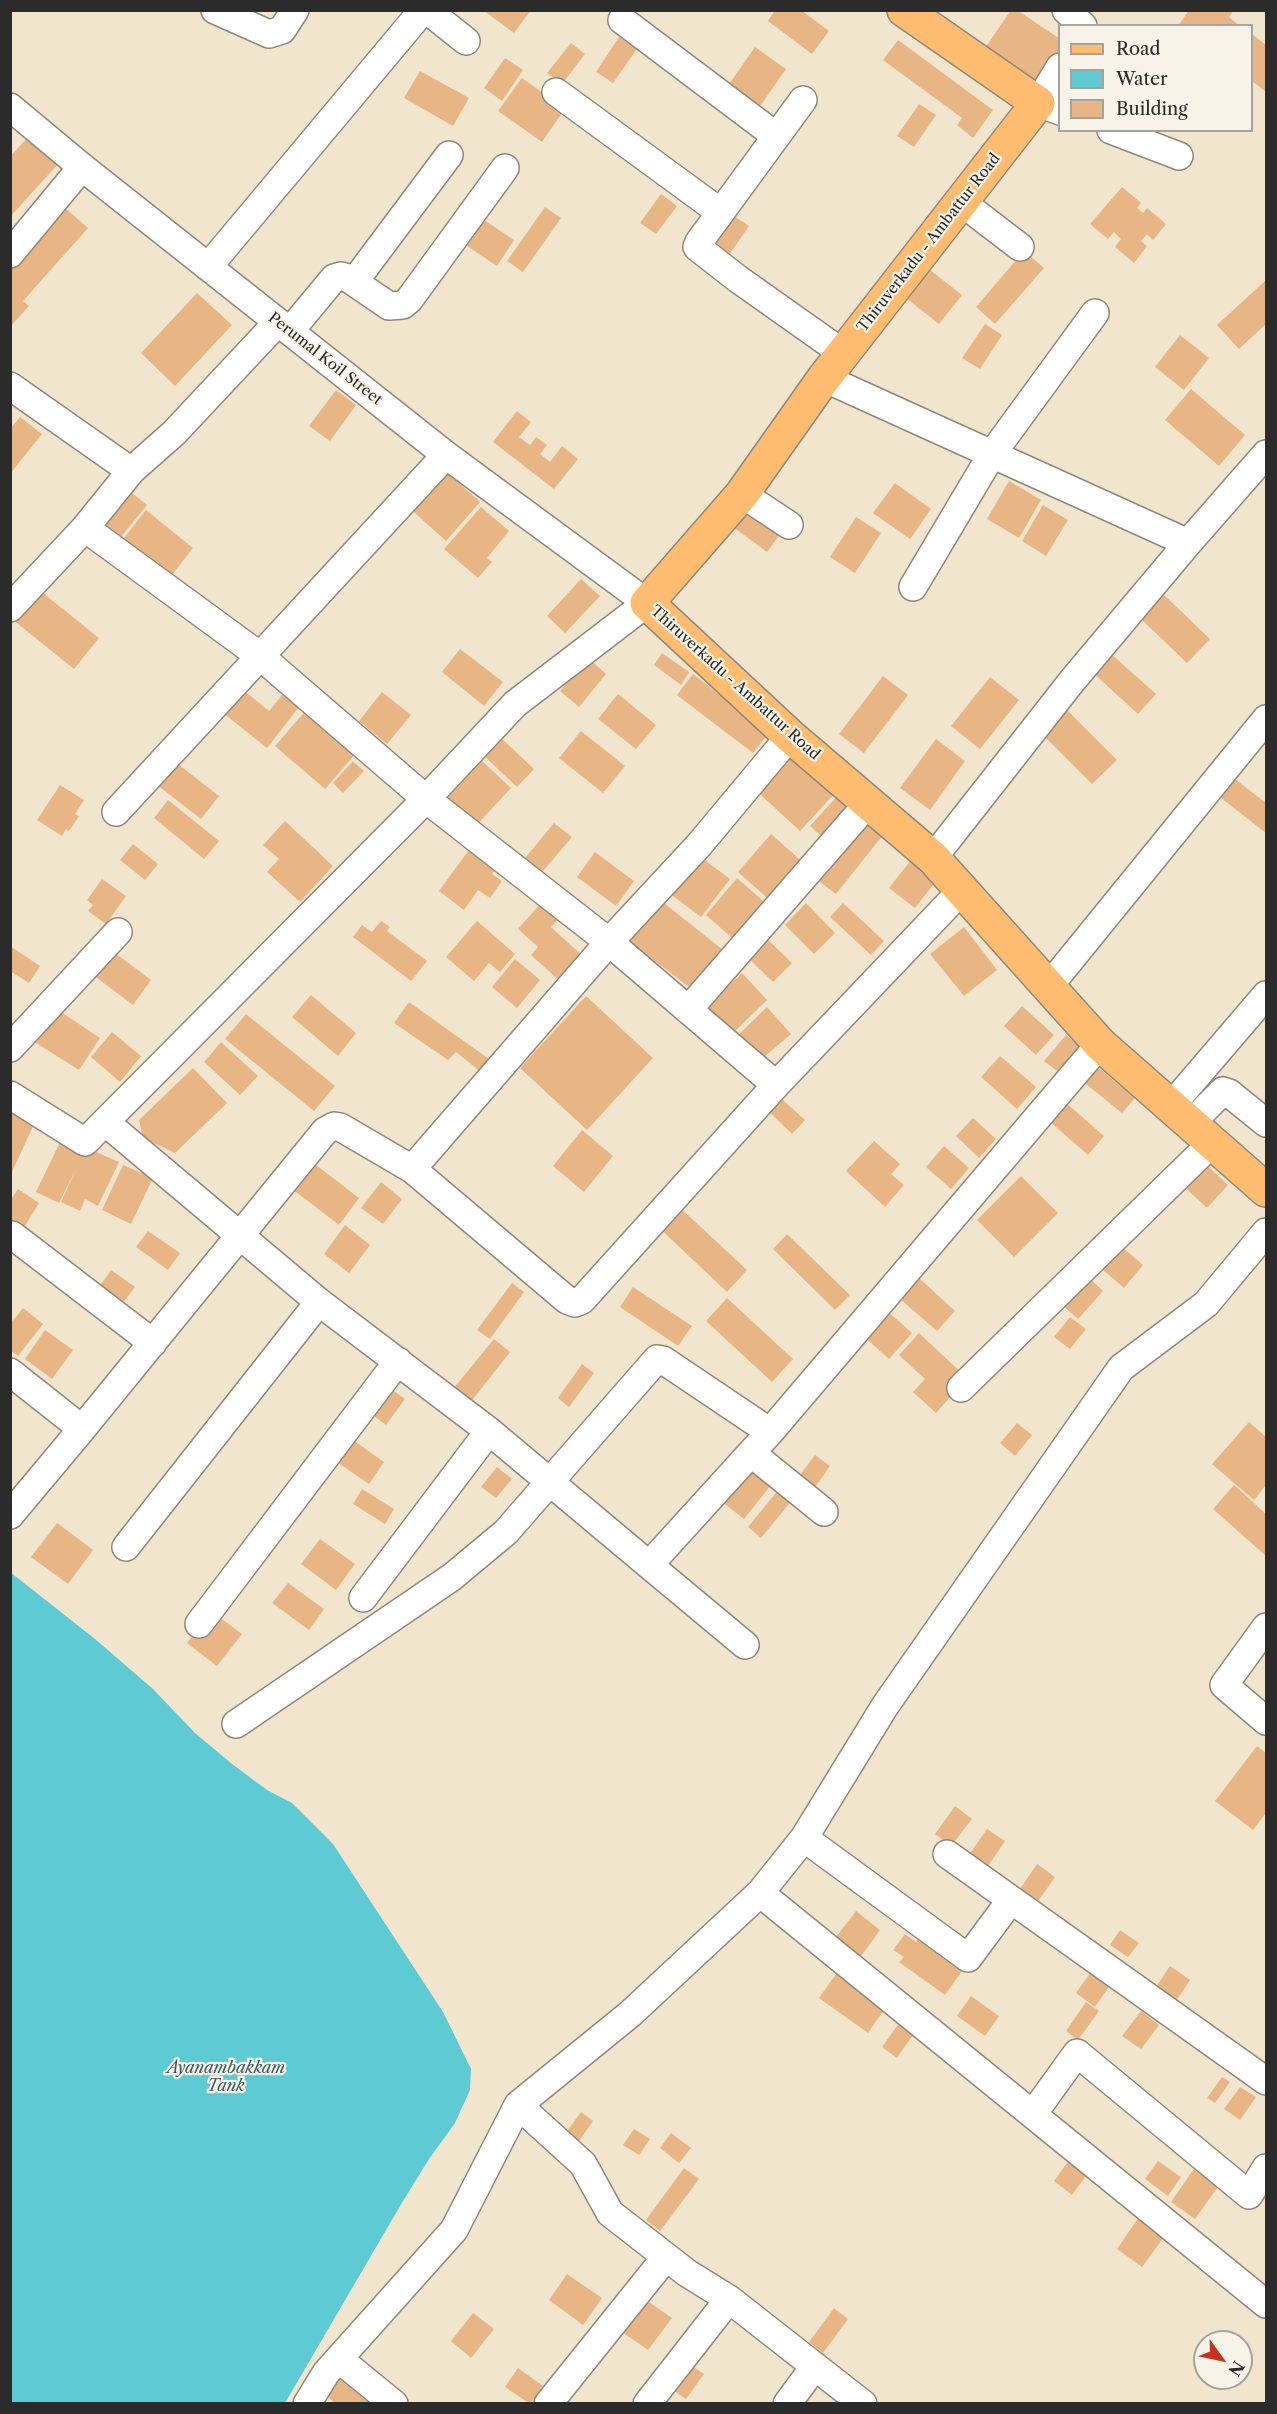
<!DOCTYPE html>
<style>
body{margin:0}
#map{position:relative;width:1277px;height:2414px;overflow:hidden;background:#f1e6cd;font-family:"Libre Caslon Text",serif}
canvas{display:block}
.frame{position:absolute;inset:0;border:12px solid #2b2b2b;pointer-events:none}
.legend{position:absolute;left:1058px;top:24px;width:195px;height:108px;box-sizing:border-box;background:#f7f3e8;border:2px solid #a5a39c;margin:0;padding:8px 10px;list-style:none;font-size:18px;color:#2b2b2b}
.legend li{display:flex;align-items:center;gap:12px;height:30px}
.legend b{width:30px;border:2px solid #a5a39c}
.north{position:absolute;left:1193px;top:2330px;width:60px;height:60px;box-sizing:border-box;background:#f7f3e8;border:2px solid #a5a39c;border-radius:50%;rotate:123deg;font-size:16px;font-weight:700;line-height:24px;text-align:center;color:#2b2b2b}
.north::after{content:'';display:block;margin:auto;width:21px;height:27px;background:#c8321e;clip-path:polygon(50% 0,100% 100%,50% 72%,0 100%)}
</style>
<div id="map">
<canvas width="1277" height="2414"></canvas>
<div class="frame"></div>
<ul class="legend">
<li><b style="height:8px;background:#febc70"></b>Road</li>
<li><b style="height:16px;background:#5ecad4"></b>Water</li>
<li><b style="height:16px;background:#e8b685"></b>Building</li>
</ul>
<div class="north">N</div>
</div>
<script>
const ctx = document.querySelector('canvas').getContext('2d');
ctx.lineJoin = 'round';
function fillPath(path, color) { ctx.fillStyle = color; ctx.fill(path, 'evenodd'); }
const toPath = rows => new Path2D(rows.map(r => 'M' + r).join(''));
function trace(path, color, width, dash) { ctx.strokeStyle = color; ctx.lineWidth = width; ctx.lineCap = dash ? 'butt' : 'round'; ctx.setLineDash(dash || []); ctx.stroke(path); }
function write(font, color, halo, rows, align = 'center') {
  ctx.font = font + ' "Libre Caslon Text",serif'; ctx.lineWidth = 4.5; ctx.setLineDash([]); ctx.textBaseline = 'middle'; ctx.strokeStyle = halo; ctx.fillStyle = color; for (const [text, x, y, turn = 0] of rows) {
    ctx.save(); ctx.translate(x, y); ctx.rotate((+turn || 0) * Math.PI / 180); ctx.textAlign = isNaN(turn) ? turn : align; if (halo) ctx.strokeText(text, 0, 0); ctx.fillText(text, 0, 0); ctx.restore();
  }
}
fillPath(toPath([
 [10,1572,95,1639,153,1689,195,1733,232,1764,267,1790,292,1803,333,1844,443,2012,471,2069,470,2090,455,2123,429,2159,403,2201,285,2403,11,2403]
]), '#5ecad4');
fillPath(toPath([
 [483,10,531,10,514,33],
 [775,10,801,10,829,31,812,54,768,21],
 [1011,10,1017,10,1060,39,1060,49,1036,83,985,48],
 [1189,10,1234,10,1229,17,1240,26,1178,26],
 [1252,34,1266,45,1266,92,1252,81],
 [619,37,637,49,613,83,596,72],
 [898,40,993,110,973,138,957,125,962,118,883,60],
 [571,43,585,54,562,84,547,73],
 [755,47,786,69,758,109,727,87],
 [505,58,523,70,502,101,484,88],
 [420,71,469,98,453,126,404,98],
 [522,78,565,109,542,142,498,111],
 [919,104,936,115,914,147,897,136],
 [29,136,59,163,10,217,10,157],
 [1122,187,1141,203,1137,208,1143,213,1147,208,1166,224,1153,240,1147,234,1141,241,1147,246,1134,263,1115,247,1121,239,1114,232,1108,239,1090,224],
 [661,194,677,206,656,234,640,223],
 [63,206,88,228,23,301,29,306,12,325,10,266],
 [545,207,561,218,523,272,507,261],
 [734,216,749,226,729,255,713,245],
 [481,218,514,240,497,266,464,244],
 [1024,251,1044,268,995,324,976,307],
 [929,269,962,295,939,324,906,298],
 [1266,280,1266,324,1239,349,1217,325],
 [197,293,232,325,175,386,141,353],
 [985,324,1002,335,980,369,962,358],
 [1180,335,1209,358,1184,390,1155,367],
 [1191,389,1245,435,1219,466,1165,420],
 [336,390,356,405,330,441,309,426],
 [517,411,531,422,519,437,530,445,536,437,547,445,540,454,550,462,562,446,578,459,554,489,493,442],
 [20,417,42,434,10,474,10,429],
 [440,466,480,502,446,541,405,504],
 [1009,481,1041,500,1019,538,987,519],
 [895,483,931,509,910,539,873,513],
 [123,486,147,505,116,543,92,524],
 [744,502,784,529,767,552,729,524],
 [1043,505,1068,520,1046,556,1022,541],
 [481,507,509,531,487,558,492,562,478,578,444,549],
 [146,510,193,548,171,576,124,538],
 [856,517,881,533,855,573,830,557],
 [581,579,600,596,565,633,547,616],
 [38,589,99,638,74,669,13,620],
 [1162,593,1210,639,1187,663,1139,617],
 [460,649,503,682,484,706,442,672],
 [662,653,689,672,681,685,654,665],
 [1110,653,1156,694,1138,714,1092,672],
 [588,658,606,674,579,707,560,691],
 [693,674,769,733,753,753,677,695],
 [883,676,908,695,864,753,839,734],
 [990,677,1019,700,980,749,951,726],
 [237,685,269,711,283,694,299,707,267,748,218,709],
 [382,692,411,715,387,744,359,721],
 [618,694,656,725,636,749,598,719],
 [307,709,357,752,325,789,275,746],
 [1066,709,1117,760,1092,784,1041,733],
 [581,731,625,766,603,793,559,758],
 [499,736,534,769,517,787,482,754],
 [936,739,965,761,930,810,900,788],
 [785,747,835,793,800,831,751,786],
 [174,761,219,796,201,819,156,784],
 [353,761,364,771,343,793,333,783],
 [482,761,511,788,472,830,443,803],
 [1235,779,1266,803,1266,833,1221,798],
 [60,785,84,800,75,814,79,816,69,831,66,829,62,836,37,820],
 [841,792,861,809,830,844,810,826],
 [168,800,219,841,204,859,154,818],
 [859,816,883,835,836,894,812,876],
 [285,821,333,866,300,902,267,872,279,859,263,845],
 [554,823,572,837,538,877,521,863],
 [771,834,806,865,773,903,738,872],
 [133,844,158,864,145,880,120,860],
 [471,847,488,859,485,863,495,870,492,874,502,881,490,898,478,890,464,910,439,891],
 [595,852,634,881,616,906,577,877],
 [698,855,730,879,701,917,669,893],
 [911,860,937,880,915,908,889,888],
 [737,878,770,907,739,944,706,915],
 [102,879,126,896,106,924,88,911,93,905,87,900],
 [659,899,728,954,697,993,627,940],
 [541,903,559,919,551,927,587,960,564,985,531,955,538,947,518,929],
 [806,903,835,933,814,954,785,925],
 [843,903,884,941,871,955,830,917],
 [381,921,390,927,387,931,427,961,411,981,353,937,362,925,372,932],
 [477,921,515,954,500,972,489,963,474,981,446,957],
 [964,927,997,970,964,996,930,954],
 [762,934,792,963,773,982,744,954],
 [10,946,40,966,29,983,10,971],
 [111,950,151,980,133,1005,93,975],
 [515,959,540,980,517,1008,492,987],
 [742,973,767,1000,730,1036,703,1011],
 [311,995,356,1033,338,1056,292,1017],
 [586,996,653,1058,587,1130,520,1068],
 [409,1002,489,1059,481,1072,456,1052,448,1060,394,1023],
 [1022,1006,1054,1035,1036,1055,1004,1026],
 [767,1007,791,1034,756,1064,734,1039],
 [58,1010,100,1038,79,1070,36,1043],
 [246,1014,335,1086,314,1111,225,1039],
 [112,1032,141,1056,120,1082,91,1057],
 [1066,1035,1082,1048,1061,1074,1044,1061],
 [221,1042,258,1076,240,1095,204,1062],
 [1000,1056,1036,1087,1017,1109,981,1077],
 [1095,1065,1135,1098,1122,1113,1082,1081],
 [193,1068,227,1103,175,1153,143,1138,139,1120],
 [774,1092,805,1120,792,1134,762,1105],
 [1065,1102,1104,1136,1088,1155,1049,1121],
 [10,1108,36,1120,10,1176],
 [973,1118,996,1139,979,1158,956,1136],
 [582,1130,613,1156,584,1192,553,1166],
 [874,1141,900,1164,891,1174,904,1185,885,1207,846,1171],
 [60,1142,87,1148,119,1162,98,1206,85,1199,80,1211,61,1202,76,1169,59,1203,36,1192],
 [944,1146,969,1168,951,1189,926,1167],
 [307,1158,359,1198,339,1225,287,1185],
 [1200,1159,1228,1185,1207,1208,1179,1182],
 [123,1165,153,1178,131,1224,102,1210],
 [1021,1176,1058,1213,1014,1257,977,1220],
 [381,1182,402,1199,383,1224,361,1208],
 [18,1189,39,1203,23,1229,10,1222,10,1201],
 [675,1203,747,1270,727,1292,655,1224],
 [345,1225,370,1245,349,1273,324,1254],
 [148,1231,180,1253,168,1270,136,1247],
 [787,1234,850,1295,835,1310,773,1249],
 [1115,1241,1143,1265,1124,1288,1096,1264],
 [111,1270,135,1287,120,1307,97,1290],
 [1087,1276,1103,1291,1078,1319,1061,1304],
 [919,1278,955,1311,937,1331,900,1299],
 [512,1283,524,1292,490,1339,477,1330],
 [633,1287,692,1326,678,1346,620,1307],
 [727,1298,793,1359,772,1382,706,1321],
 [23,1308,43,1324,18,1356,10,1350,10,1324],
 [885,1309,912,1333,889,1359,862,1335],
 [1070,1317,1086,1329,1070,1349,1054,1337],
 [45,1330,73,1350,52,1379,25,1359],
 [919,1333,967,1378,936,1413,913,1392,925,1379,899,1355],
 [494,1339,510,1352,470,1403,453,1389],
 [582,1364,594,1373,569,1407,558,1398],
 [388,1387,405,1399,386,1425,370,1413],
 [1249,1422,1266,1437,1266,1485,1254,1500,1212,1464],
 [1017,1423,1032,1435,1015,1456,1000,1443],
 [350,1438,384,1462,369,1484,334,1460],
 [815,1455,830,1466,813,1490,797,1479],
 [497,1467,512,1479,496,1498,481,1487],
 [749,1467,771,1485,744,1519,721,1501],
 [1234,1485,1266,1514,1266,1556,1213,1509],
 [362,1489,394,1509,385,1524,353,1504],
 [779,1489,792,1500,761,1538,748,1527],
 [57,1523,93,1550,68,1584,31,1557],
 [320,1539,355,1564,336,1590,301,1564],
 [288,1583,324,1609,309,1630,272,1603],
 [211,1611,242,1634,217,1666,187,1643],
 [1257,1746,1266,1753,1266,1813,1253,1830,1215,1801],
 [955,1806,972,1819,951,1846,935,1834],
 [987,1829,1005,1841,984,1872,966,1859],
 [1037,1864,1055,1877,1034,1907,1016,1895],
 [856,1911,880,1930,861,1956,836,1937],
 [1120,1930,1139,1943,1128,1957,1110,1945],
 [905,1934,916,1942,921,1935,965,1967,945,1995,899,1962,904,1957,893,1950],
 [1170,1966,1190,1980,1170,2010,1150,1996],
 [841,1967,890,2001,868,2033,819,1998],
 [1093,1969,1112,1982,1095,2007,1076,1993],
 [971,1996,999,2016,985,2036,957,2016],
 [1086,2002,1099,2011,1078,2040,1066,2031],
 [1141,2011,1159,2025,1141,2049,1122,2036],
 [902,2019,917,2029,897,2058,882,2047],
 [1222,2077,1230,2082,1215,2103,1207,2098],
 [1240,2087,1256,2097,1240,2120,1224,2109],
 [581,2112,593,2121,577,2144,564,2135],
 [634,2129,650,2139,639,2155,623,2145],
 [671,2133,691,2148,679,2163,660,2148],
 [1072,2156,1090,2170,1072,2195,1054,2181],
 [1200,2160,1225,2177,1195,2219,1171,2202],
 [1158,2161,1181,2177,1168,2196,1145,2179],
 [684,2168,699,2179,660,2231,646,2220],
 [1145,2208,1171,2227,1142,2267,1117,2249],
 [567,2274,602,2298,583,2325,549,2300],
 [646,2300,672,2318,648,2350,622,2332],
 [834,2308,848,2319,823,2353,809,2342],
 [473,2313,494,2329,471,2358,451,2341],
 [683,2360,704,2374,686,2399,666,2385],
 [518,2368,543,2386,530,2404,505,2387],
 [335,2373,371,2402,370,2404,336,2404,321,2391]
]), '#e8b685');
const minor = toPath([
 [215,10,269,34,282,30,295,10],
 [427,10,466,41],
 [1066,10,1083,26],
 [622,20,776,136],
 [1060,67,1038,103,1060,111],
 [556,92,720,212],
 [803,100,699,242,697,247,738,279,844,354],
 [10,107,82,167,446,455,647,603,515,704,426,799,85,1142,10,1095],
 [1111,130,1179,156],
 [960,201,1020,247],
 [10,254,82,167],
 [208,267,423,10],
 [354,282,449,155],
 [290,331,334,278,341,276,348,278,389,306,403,305,409,300,505,168],
 [824,378,1188,543,1266,454],
 [10,386,131,471,174,433,278,322],
 [742,494,789,525],
 [85,528,131,471],
 [913,587,992,454,1095,313],
 [10,608,85,528,260,656,426,799,609,942,776,1085],
 [116,812,446,455],
 [933,858,1072,681,1188,543],
 [1049,986,1266,719],
 [688,1010,869,802],
 [10,1048,118,932],
 [1171,1106,1266,995],
 [105,1122,319,1302,489,1431,649,1565,770,1432,1100,1044],
 [1191,1123,1223,1091,1229,1093,1266,1123],
 [412,1169,609,942,699,845,790,736],
 [12,1235,153,1343],
 [10,1372,82,1429,325,1131,334,1126,340,1127,412,1169,567,1300,575,1303,582,1300,776,1085,962,890],
 [961,1388,1213,1142],
 [751,1453,824,1512],
 [10,1515,82,1429],
 [126,1547,319,1302],
 [649,1565,745,1645],
 [363,1598,489,1431],
 [199,1624,398,1361],
 [1266,1627,1224,1685,1266,1721],
 [236,1724,452,1577,506,1532,657,1359,663,1360,770,1432],
 [804,1838,968,1958,1011,1900],
 [947,1854,1266,2081],
 [760,1893,1266,2304],
 [518,2105,583,2164,610,2213,687,2273,729,2299,863,2404],
 [1033,2114,1077,2053,1249,2195,1266,2168],
 [339,2359,394,2404],
 [307,2404,326,2373,454,2230,518,2105,630,2014,760,1893,804,1838,885,1706,1121,1368,1206,1304,1266,1232],
 [548,2404,666,2257],
 [647,2404,729,2299],
 [787,2404,815,2366]
]);
const major = toPath([
 [904,10,1038,103,824,378,742,494,647,603,790,736,933,858,1100,1044,1266,1190]
]);
trace(minor, '#8e887c', 30);
trace(major, '#8e887c', 36);
trace(minor, '#fff', 27);
trace(major, '#febc70', 33);
write('15px', '#2b2b2b', '#f7f3e8', [
 ["Thiruverkadu - Ambattur Road",929,243,-52],
 ["Perumal Koil Street",325,359,38],
 ["Thiruverkadu - Ambattur Road",735,683,42]
]);
write('italic 16px', '#3a5b5e', '#f7f3e8', [
 ["Ayanambakkam",226,2068],
 ["Tank",226,2086]
]);
</script>
